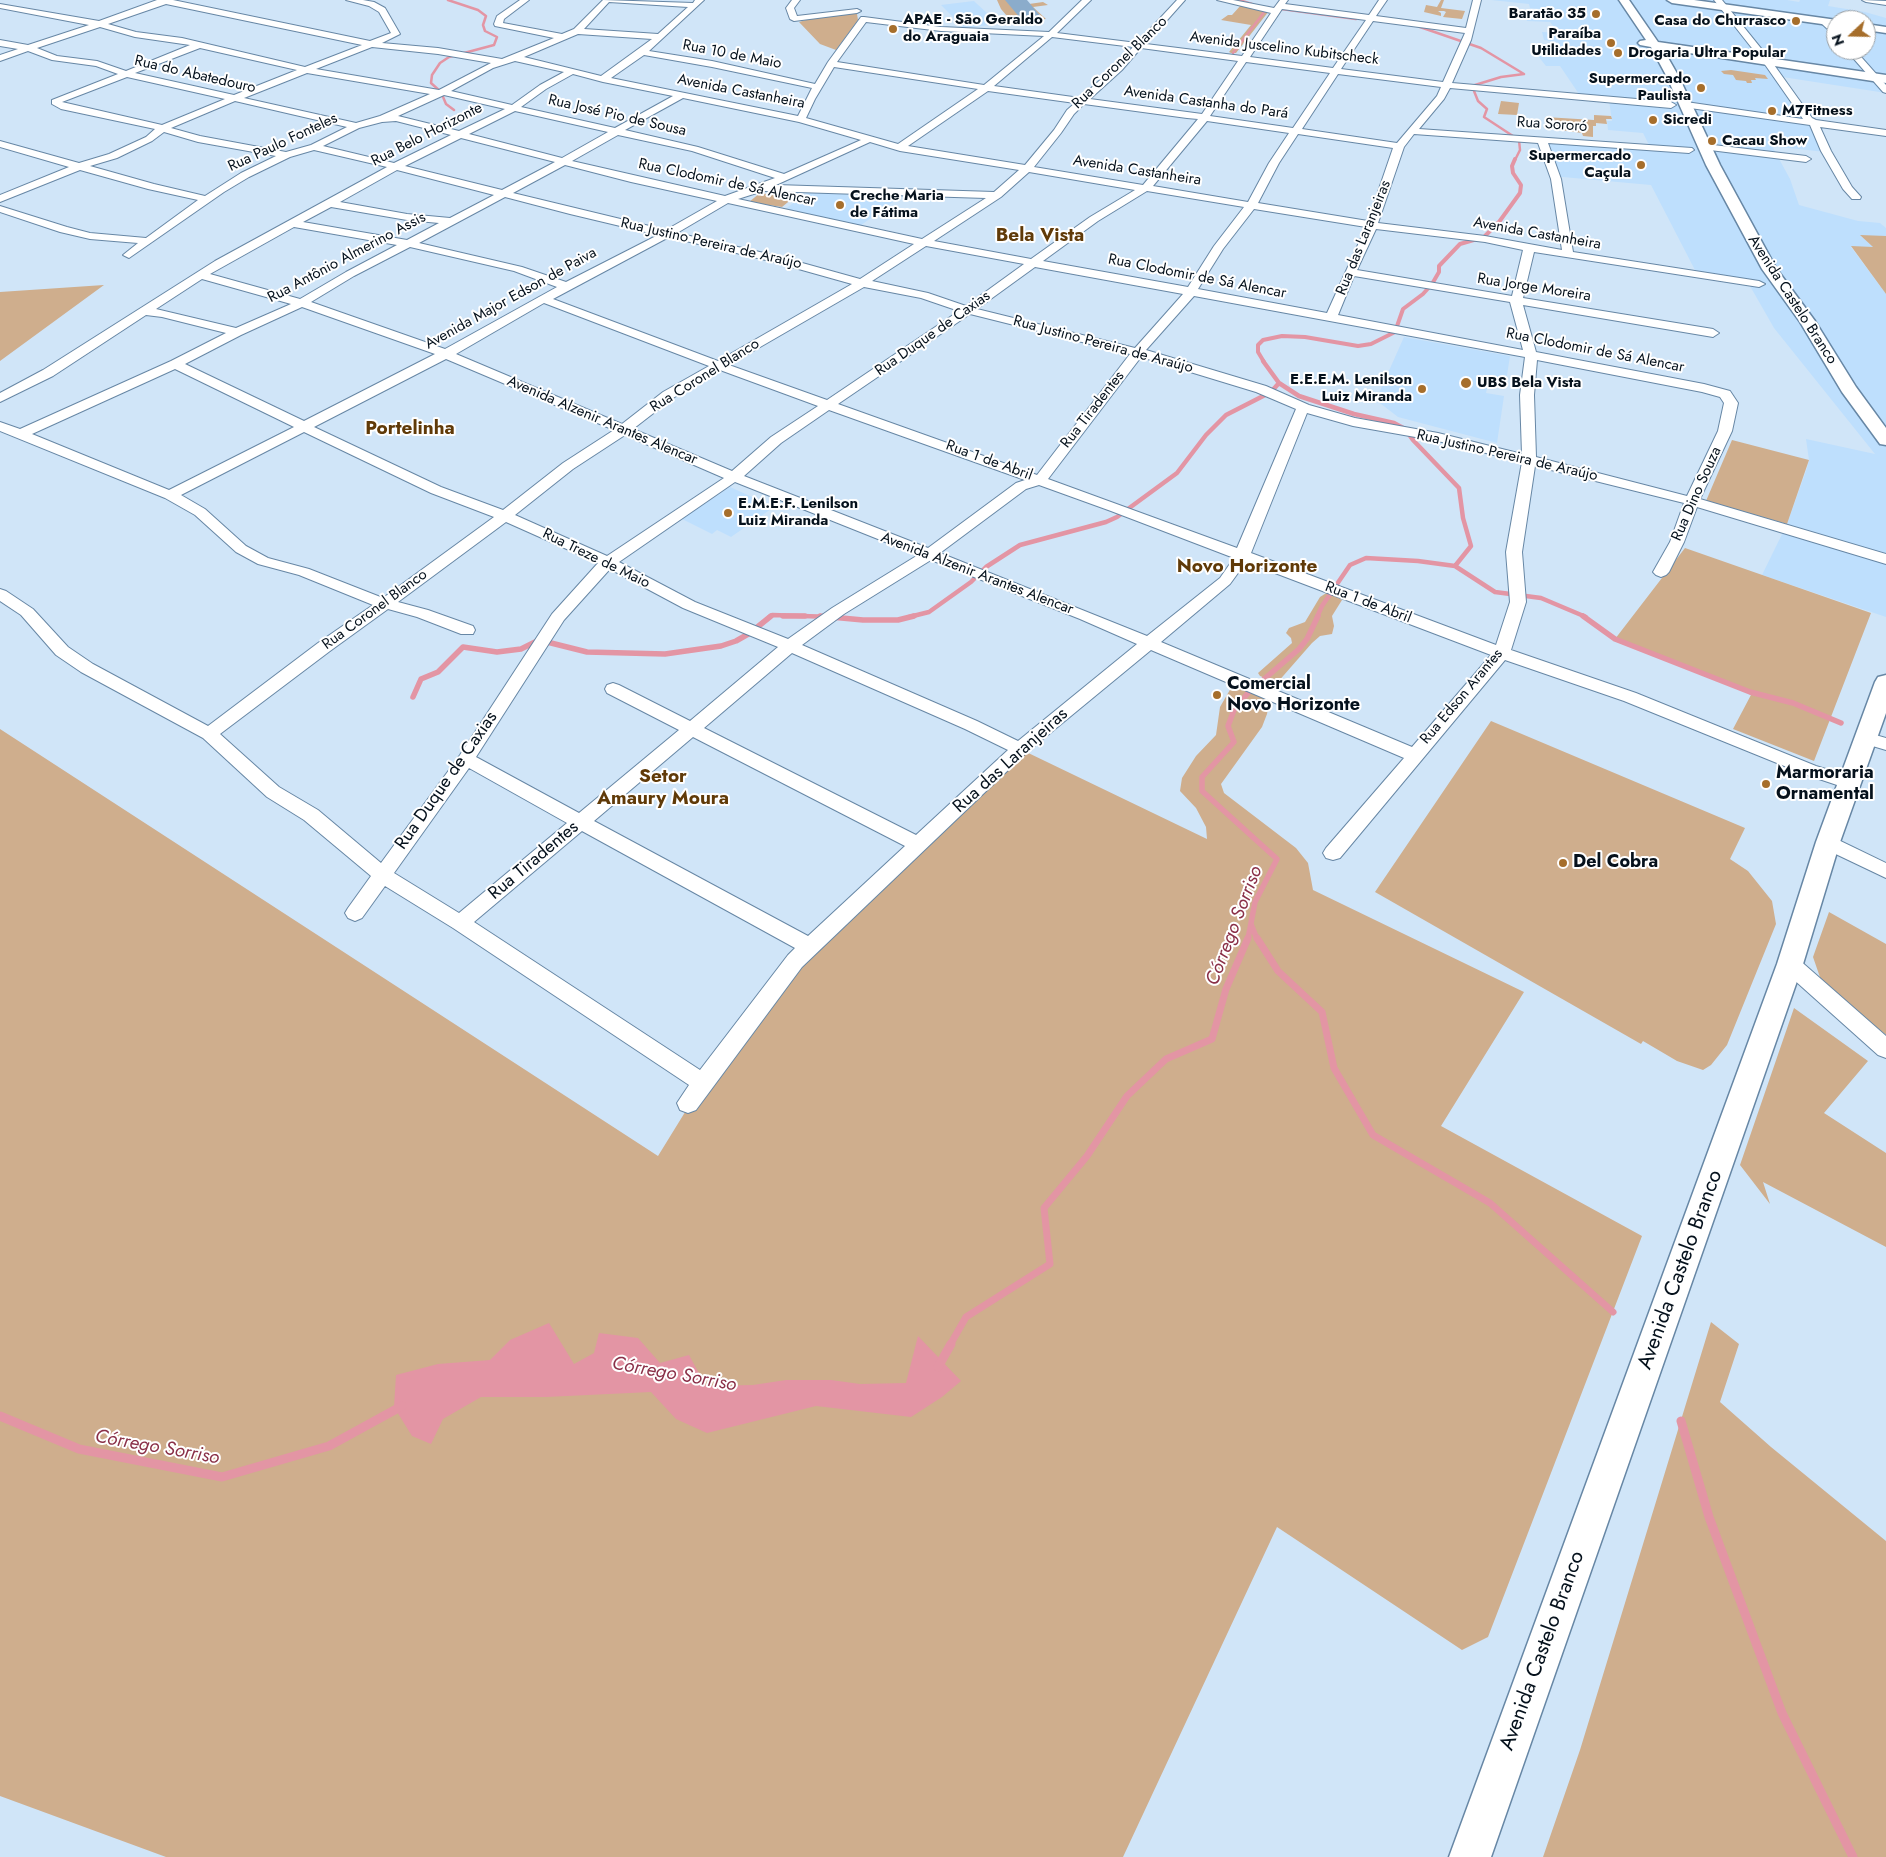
<!DOCTYPE html>
<meta charset="utf-8">
<style>
body{margin:0}
#map{position:relative;width:1886px;height:1857px;overflow:hidden;background:#d0e5f8;font-family:Jost,sans-serif}
canvas{display:block}
.north{position:absolute;left:1826px;top:10px;width:50px;height:50px;box-sizing:border-box;background:#fff;border:1px solid #9ba0a4;border-radius:50%;rotate:249deg;font-size:14px;font-weight:700;line-height:20px;text-align:center;color:#05111c}
.north::after{content:'';display:block;margin:auto;width:18px;height:22px;background:#a66e2b;clip-path:polygon(50% 0,100% 100%,50% 72%,0 100%)}
</style>
<div id="map">
<canvas width="1886" height="1857"></canvas>
<div class="north">N</div>
</div>
<script>
const ctx = document.querySelector('canvas').getContext('2d');
ctx.lineJoin = 'round';
function fillPath(path, color) { ctx.fillStyle = color; ctx.fill(path, 'evenodd'); }
const toPath = rows => new Path2D(rows.map(r => 'M' + r).join(''));
function trace(path, color, width, dash) { ctx.strokeStyle = color; ctx.lineWidth = width; ctx.lineCap = dash ? 'butt' : 'round'; ctx.setLineDash(dash || []); ctx.stroke(path); }
function write(font, color, halo, rows, align = 'center') {
  ctx.font = font + ' Jost,sans-serif'; ctx.lineWidth = 4; ctx.setLineDash([]); ctx.textBaseline = 'middle'; ctx.strokeStyle = halo; ctx.fillStyle = color; for (const [text, x, y, turn = 0] of rows) {
    ctx.save(); ctx.translate(x, y); ctx.rotate((+turn || 0) * Math.PI / 180); ctx.textAlign = isNaN(turn) ? turn : align; if (halo) ctx.strokeText(text, 0, 0); ctx.fillText(text, 0, 0); ctx.restore();
  }
}
fillPath(toPath([
 [1491,0,1787,0,1799,2,1800,0,1830,0,1828,6,1865,12,1886,18,1886,93,1776,76,1810,123,1825,152,1772,146,1790,179,1799,205,1858,221,1880,223,1886,228,1886,236,1861,236,1873,247,1851,247,1886,294,1886,617,1762,575,1787,524,1807,468,1809,460,1806,439,1875,454,1774,328,1746,279,1696,272,1651,185,1552,176,1536,138,1649,145,1643,133,1608,130,1607,121,1612,121,1609,100,1581,97,1560,66,1546,66,1534,51,1560,47,1558,42,1544,40,1542,32,1563,33,1561,30,1556,29,1550,22,1527,21,1525,17,1537,17,1543,12,1541,9,1530,8,1529,4],
 [1836,20,1866,20,1866,50,1836,50],
 [974,1,976,3,999,24,964,28,941,5],
 [808,192,843,194,897,199,860,226,784,210],
 [1404,337,1510,356,1506,382,1489,379,1486,393,1504,396,1497,443,1398,417,1376,400],
 [730,487,774,507,731,537,717,530,712,534,682,519]
]), '#bedffd');
fillPath(toPath([
 [997,0,1024,0,1029,4,1043,2,1048,5,1033,7,1046,19,1035,20,1033,18,1042,17,1039,14,1031,15,1020,17,1026,21,1012,22,1001,9],
 [1441,0,1444,0,1441,8,1465,11,1462,19,1443,17,1446,12,1444,11,1438,11,1441,13,1441,16,1424,12,1426,5,1437,7],
 [1241,5,1269,11,1236,53,1231,53,1229,52,1251,25,1221,20,1228,15,1232,15],
 [848,13,857,14,858,20,836,50,820,44,799,22,813,18],
 [1731,70,1765,75,1768,79,1755,78,1756,80,1751,80,1752,83,1747,83,1746,81,1736,80,1733,75,1724,74,1721,71],
 [1501,101,1519,103,1517,115,1498,114],
 [1594,115,1611,116,1612,119,1606,119,1607,124,1596,123,1596,126,1593,126,1593,137,1583,136,1582,133,1546,128,1545,117,1594,120],
 [760,193,793,198,782,207,749,202],
 [1860,235,1886,236,1886,294,1851,246,1873,247],
 [104,285,0,361,0,292],
 [1732,440,1809,460,1787,524,1706,501],
 [1685,548,1871,613,1814,761,1733,729,1752,693,1615,639],
 [1328,592,1342,600,1332,616,1334,626,1332,634,1320,636,1312,643,1277,683,1260,676,1258,673,1292,643,1291,638,1286,633,1289,628,1305,622,1320,597],
 [1239,687,1264,698,1269,703,1267,714,1262,727,1221,784,1224,793,1296,848,1308,863,1313,890,1524,992,1441,1126,1642,1236,1488,1637,1462,1650,1277,1527,1123,1857,166,1857,0,1796,0,729,658,1156,703,1083,810,947,1020,749,1207,839,1206,827,1196,808,1180,791,1182,778,1196,756,1216,735,1220,707,1231,688],
 [1491,721,1745,828,1730,859,1748,871,1772,901,1776,924,1727,1045,1711,1065,1703,1070,1677,1061,1643,1041,1641,1044,1375,892],
 [1829,912,1886,944,1886,1035,1822,983,1813,957],
 [1794,1008,1868,1061,1824,1113,1886,1153,1886,1247,1763,1182,1770,1204,1740,1165],
 [1711,1322,1739,1344,1720,1402,1771,1447,1886,1541,1886,1857,1543,1857,1580,1750]
]), '#cfae8d');
fillPath(toPath([
 [549,1323,574,1364,594,1353,599,1333,638,1338,660,1363,689,1355,706,1386,753,1385,786,1380,831,1380,860,1384,906,1383,918,1336,961,1381,942,1397,911,1417,816,1406,707,1433,676,1419,651,1392,546,1397,481,1397,443,1419,431,1444,412,1436,394,1407,396,1375,438,1364,490,1360,510,1340]
]), '#e395a4');
trace(toPath([
 [448,0,478,10,486,16,483,25,485,31,497,37,494,45,449,57,440,63,432,75,431,83,441,92,446,104,454,110],
 [1239,0,1252,4],
 [1274,8,1356,19],
 [1420,27,1481,48,1524,74,1501,77,1475,85,1474,91,1478,101,1487,109,1484,117,1519,140,1520,150,1515,160],
 [1233,53,1268,7]
]), '#e395a4', 2.5);
trace(toPath([
 [1264,362,1258,352,1258,345,1263,340,1282,336,1305,337,1358,346,1371,344,1395,332,1403,309,1423,294,1432,284,1439,272,1439,266,1460,244,1484,237,1499,222,1520,193,1521,185,1513,173,1512,166,1515,159]
]), '#e395a4', 4);
trace(toPath([
 [1263,361,1279,383,1299,396,1354,414,1394,423,1405,429,1413,440,1459,488,1463,518,1471,546,1455,566],
 [769,617,772,615,833,617],
 [909,617,929,612,971,582,986,567,1020,545,1106,522,1117,517,1177,473,1206,435,1226,415,1271,392,1279,383],
 [1317,617,1322,606,1350,565,1366,558,1418,561,1455,566,1495,592,1541,598,1586,617]
]), '#e395a4', 4.5);
trace(toPath([
 [783,616,805,616],
 [820,616,863,620,898,620,914,616],
 [1583,616,1615,639,1750,692,1793,703,1841,723],
 [413,697,421,679,438,672,463,647,497,652,521,649,539,640,587,652,665,654,721,646,736,641,750,633,771,616],
 [1251,924,1257,939],
 [1248,939,1255,902,1277,859,1202,791,1202,777,1234,742,1228,726,1234,710,1248,693,1299,649,1307,639,1318,616]
]), '#e395a4', 5.5);
trace(toPath([
 [1257,938,1278,971,1322,1012,1334,1068,1373,1135,1490,1203,1613,1312],
 [950,1345,966,1317,1050,1264,1044,1208,1087,1156,1127,1096,1166,1059,1212,1039,1226,989,1248,938]
]), '#e395a4', 7);
trace(toPath([
 [938,1367,951,1344],
 [0,1416,79,1449,222,1477,329,1446,402,1406],
 [1681,1421,1709,1517,1782,1713,1853,1857]
]), '#e395a4', 9);
fillPath(toPath([
 [1005,0,1027,0,1042,18,1021,19]
]), '#8baccb');
const minor = toPath([
 [157,0,173,0,370,41,391,33,379,12,369,6,346,0,363,0,374,2,385,8,400,34,382,43,438,48,502,59,554,38,495,26,494,24,497,16,520,0,529,0,504,19,503,23,562,34,574,29,603,0,693,3,695,0,704,0,649,51,712,61,815,84,828,62,861,17,864,17,941,27,1049,32,1082,0,1091,0,1057,33,1137,43,1177,0,1185,0,1146,44,1242,56,1271,13,1217,0,1233,0,1274,8,1280,0,1288,0,1285,4,1369,15,1379,0,1387,0,1376,16,1466,28,1473,0,1481,0,1471,40,1452,83,1671,102,1676,105,1671,108,1450,88,1444,99,1419,129,1692,148,1694,150,1689,153,1548,143,1561,179,1573,252,1759,281,1765,284,1759,287,1534,252,1523,298,1713,329,1719,333,1713,337,1523,305,1536,352,1704,384,1730,391,1738,403,1732,431,1700,499,1886,554,1886,564,1697,507,1684,542,1669,572,1666,575,1661,577,1656,575,1653,572,1670,542,1684,503,1535,466,1522,552,1526,602,1511,650,1636,693,1816,766,1855,778,1858,783,1855,788,1849,789,1804,774,1624,701,1505,660,1340,858,1333,860,1326,858,1323,853,1326,848,1404,758,1151,650,1026,753,802,967,696,1110,688,1113,680,1110,677,1103,689,1085,453,928,385,886,362,918,355,921,348,918,345,913,348,908,371,876,304,820,267,797,203,738,81,672,56,655,21,615,0,601,0,589,6,591,33,609,68,647,93,664,208,726,318,643,373,605,299,575,258,564,236,552,195,515,165,498,0,431,0,422,20,429,171,361,226,333,162,317,146,315,53,376,0,402,0,393,43,370,215,261,387,167,314,150,290,157,249,177,224,192,129,258,123,255,138,243,90,239,60,232,0,212,0,206,67,227,90,233,146,238,198,200,148,189,80,170,0,202,0,195,69,167,0,147,0,141,79,163,109,154,146,137,155,129,61,109,52,104,52,100,118,74,96,66,52,60,28,51,0,61,0,55,18,49,0,46,0,40,28,45,89,25,0,8,0,4,99,21,157,0],
 [609,2,688,7,658,34,584,29,609,2],
 [166,4,362,45,305,67,182,38,136,32,108,24,166,4],
 [1282,9,1366,20,1333,68,1250,57,1282,9],
 [1373,21,1465,33,1443,82,1341,69,1373,21],
 [866,22,941,31,1044,36,984,85,837,62,866,22],
 [100,27,135,37,190,45,126,71,97,61,57,56,37,48,100,27],
 [578,34,652,39,601,76,524,57,578,34],
 [1052,37,1133,47,1116,66,1080,98,994,86,1052,37],
 [372,47,438,54,491,63,439,90,316,69,372,47],
 [200,48,297,70,234,95,135,73,200,48],
 [1141,48,1238,61,1202,114,1090,99,1122,70,1141,48],
 [644,55,712,67,812,88,798,116,611,78,644,55],
 [515,61,564,72,540,85,512,105,451,91,493,68,515,61],
 [1246,62,1330,73,1293,128,1210,116,1246,62],
 [834,67,978,89,898,144,806,118,815,99,834,67],
 [307,73,430,94,380,116,356,123,244,98,307,73],
 [573,74,603,82,673,96,615,128,521,107,546,89,573,74],
 [1338,74,1441,87,1437,96,1397,143,1302,129,1338,74],
 [127,77,225,99,162,125,62,102,127,77],
 [988,91,1075,103,1067,110,1054,130,1025,165,908,146,988,91],
 [444,95,505,109,459,131,398,116,444,95],
 [683,98,799,122,861,140,784,174,698,147,625,130,683,98],
 [235,101,347,127,311,145,286,152,200,136,171,128,235,101],
 [1084,104,1187,118,1198,119,1143,185,1034,167,1061,133,1074,114,1084,104],
 [515,111,608,132,562,158,469,134,515,111],
 [396,121,451,135,394,163,323,146,359,128,382,122,396,121],
 [1207,121,1289,133,1269,163,1248,202,1153,186,1207,121],
 [164,132,198,142,276,156,241,173,205,196,154,184,90,166,117,158,152,141,164,132],
 [1298,134,1393,148,1368,221,1258,203,1279,163,1298,134],
 [1414,134,1538,143,1551,179,1562,250,1485,236,1378,223,1404,147,1414,134],
 [618,135,692,151,775,178,725,196,572,161,618,135],
 [461,138,555,162,502,190,405,166,461,138],
 [870,142,900,151,1019,170,994,192,776,185,870,142],
 [565,165,631,182,717,201,666,230,513,193,565,165],
 [397,170,494,195,450,218,407,214,340,202,397,170],
 [1029,172,1135,190,1090,217,1031,259,934,241,1001,197,1029,172],
 [763,191,765,191,986,198,922,239,738,199,763,191],
 [1147,191,1244,207,1214,246,1188,287,1043,261,1098,221,1147,191],
 [505,197,570,214,658,235,566,282,522,267,419,243,505,197],
 [728,203,914,244,860,279,777,256,677,233,728,203],
 [331,207,407,220,439,223,407,240,303,222,331,207],
 [1254,209,1366,227,1327,313,1198,289,1223,249,1254,209],
 [294,227,397,245,346,272,300,299,210,274,294,227],
 [1376,229,1485,242,1523,250,1512,296,1357,270,1376,229],
 [669,237,770,261,852,284,718,361,553,299,669,237],
 [926,246,1024,264,966,306,928,293,872,281,926,246],
 [410,247,514,271,557,287,445,349,311,302,354,276,410,247],
 [1035,267,1183,294,1135,348,977,309,1035,267],
 [1354,276,1510,302,1523,350,1338,315,1354,276],
 [202,279,291,304,236,328,156,309,202,279],
 [864,287,921,298,959,311,827,400,729,365,864,287],
 [1194,296,1525,357,1520,395,1522,454,1438,433,1355,418,1309,405,1266,386,1146,350,1194,296],
 [544,303,709,366,663,392,622,424,456,354,544,303],
 [302,307,435,354,304,421,185,364,241,335,302,307],
 [970,314,1130,354,1037,475,838,404,970,314],
 [1141,357,1256,392,1296,409,1237,548,1048,479,1141,357],
 [446,359,614,430,563,463,503,510,441,487,314,427,446,359],
 [1537,360,1702,392,1720,397,1724,403,1718,431,1687,496,1536,457,1534,395,1537,360],
 [175,369,294,427,169,490,32,434,175,369],
 [720,370,818,406,771,437,732,471,633,429,673,398,720,370],
 [829,410,1025,480,1016,483,928,548,744,476,781,443,829,410],
 [1307,413,1353,426,1438,441,1522,462,1506,552,1510,602,1496,645,1251,553,1307,413],
 [304,432,431,493,494,517,383,598,309,569,268,558,246,546,205,509,181,495,304,432],
 [625,435,724,478,607,556,515,515,573,469,625,435],
 [735,482,918,555,832,608,788,639,695,602,619,562,735,482],
 [1039,485,1111,511,1234,558,1220,578,1147,636,940,553,1026,489,1039,485],
 [506,522,598,563,552,614,460,755,381,863,318,810,279,787,220,734,330,651,388,609,417,617,461,634,473,634,475,630,473,626,428,610,398,602,506,522],
 [931,560,1080,619,1137,644,1018,741,977,721,802,645,844,614,931,560],
 [1246,562,1491,655,1412,747,1161,642,1230,584,1246,562],
 [610,569,683,608,778,647,690,721,619,685,613,683,607,685,605,689,607,693,679,730,579,813,476,757,564,620,610,569],
 [792,653,965,729,1008,750,916,835,704,728,792,653],
 [693,737,905,846,808,936,594,821,693,737],
 [469,768,567,823,459,913,394,873,469,768],
 [582,831,795,948,788,955,700,1070,474,922,582,831],
 [792,0,800,0,794,8,797,16,857,9,861,11,857,13,794,21,790,19,786,8,792,0],
 [1714,0,1722,0,1772,62,1812,118,1816,120,1886,130,1886,136,1820,127,1831,151,1852,187,1861,197,1860,199,1852,199,1843,189,1821,151,1810,125,1683,107,1681,105,1686,102,1803,119,1766,66,1714,0],
 [1862,0,1886,1,1886,5,1866,2,1862,0],
 [1821,19,1827,19,1836,29,1836,37,1821,23,1821,19],
 [1846,50,1855,50,1886,85,1886,93,1883,92,1846,50],
 [1705,144,1806,156,1811,159,1806,162,1702,149,1702,145,1705,144],
 [1865,732,1886,738,1886,750,1859,742,1856,738,1859,734,1865,732],
 [1828,835,1886,863,1886,878,1821,847,1819,842,1821,837,1828,835],
 [1790,956,1797,958,1886,1036,1886,1058,1878,1055,1783,970,1780,964,1783,958,1790,956]
]);
const major = toPath([
 [1619,0,1629,0,1658,42,1886,75,1886,83,1663,49,1679,77,1720,165,1776,268,1815,321,1856,387,1886,428,1886,445,1880,444,1842,392,1800,322,1762,269,1706,165,1667,77,1653,51,1651,47,1640,45,1638,43,1640,41,1646,40,1619,0],
 [1667,0,1694,0,1837,20,1836,26,1672,3,1667,0],
 [1866,24,1886,27,1886,33,1866,30,1866,24],
 [1886,675,1886,713,1840,842,1803,964,1491,1857,1449,1857,1777,964,1816,842,1875,682,1878,677,1886,675]
]);
trace(minor, '#6787a5', 2);
trace(major, '#6787a5', 3);
fillPath(minor, '#fff');
fillPath(major, '#fff');
for (const [x, y, r, color] of [
 [1596,14,5,"#a66e2b"],
 [1796,21,5,"#a66e2b"],
 [893,29,5,"#a66e2b"],
 [1611,43,5,"#a66e2b"],
 [1618,53,5,"#a66e2b"],
 [1701,88,5,"#a66e2b"],
 [1772,111,5,"#a66e2b"],
 [1653,120,5,"#a66e2b"],
 [1712,141,5,"#a66e2b"],
 [1641,165,5,"#a66e2b"],
 [840,205,5,"#a66e2b"],
 [1466,383,6,"#a66e2b"],
 [1422,389,5,"#a66e2b"],
 [728,513,5,"#a66e2b"],
 [1217,695,5,"#a66e2b"],
 [1766,784,5,"#a66e2b"],
 [1563,863,5,"#a66e2b"]
]) { const dot = new Path2D(); dot.arc(x, y, r, 0, 2 * Math.PI); ctx.fillStyle = color; ctx.fill(dot); trace(dot, '#fff', 2); }
write('bold 15px', '#05111c', '#fff', [
 ["Baratão 35",1586,14,"right"],
 ["APAE - São Geraldo",903,20],
 ["do Araguaia",903,37],
 ["Casa do Churrasco",1786,21,"right"],
 ["Paraíba",1601,34,"right"],
 ["Utilidades",1601,51,"right"],
 ["Drogaria Ultra Popular",1628,53],
 ["Supermercado",1691,79,"right"],
 ["Paulista",1691,96,"right"],
 ["M7Fitness",1782,111],
 ["Sicredi",1663,120],
 ["Cacau Show",1722,141],
 ["Supermercado",1631,156,"right"],
 ["Caçula",1631,173,"right"],
 ["Creche Maria",850,196],
 ["de Fátima",850,213],
 ["E.E.E.M. Lenilson",1412,380,"right"],
 ["Luiz Miranda",1412,397,"right"],
 ["UBS Bela Vista",1477,383],
 ["E.M.E.F. Lenilson",738,504],
 ["Luiz Miranda",738,521]
], 'left');
write('15px', '#05111c', '#fff', [
 ["Avenida Juscelino Kubitscheck",1284,49,7],
 ["Rua 10 de Maio",732,55,11],
 ["Rua Coronel Blanco",1120,63,-44],
 ["Rua do Abatedouro",195,75,13],
 ["Avenida Castanheira",741,92,11],
 ["Avenida Castanha do Pará",1206,103,8],
 ["Rua José Pio de Sousa",617,116,13],
 ["Rua Sororó",1552,125,4],
 ["Rua Belo Horizonte",427,135,-27],
 ["Rua Paulo Fonteles",283,143,-25],
 ["Avenida Castanheira",1137,171,9],
 ["Rua Clodomir de Sá Alencar",727,183,12],
 ["Avenida Castanheira",1537,234,10],
 ["Rua das Laranjeiras",1364,238,-68],
 ["Rua Justino Pereira de Araújo",711,244,13],
 ["Rua Antônio Almerino Assis",347,258,-28],
 ["Rua Clodomir de Sá Alencar",1197,277,11],
 ["Rua Jorge Moreira",1534,288,9],
 ["Avenida Major Edson de Paiva",511,299,-29],
 ["Avenida Castelo Branco",1792,300,57],
 ["Rua Duque de Caxias",933,334,-35],
 ["Rua Justino Pereira de Araújo",1103,345,15],
 ["Rua Clodomir de Sá Alencar",1595,351,11],
 ["Rua Coronel Blanco",705,376,-32],
 ["Rua Tiradentes",1093,410,-52],
 ["Avenida Alzenir Arantes Alencar",602,421,23],
 ["Rua Justino Pereira de Araújo",1507,456,13],
 ["Rua 1 de Abril",989,461,20],
 ["Rua Dino Souza",1697,494,-66],
 ["Rua Treze de Maio",596,559,26],
 ["Avenida Alzenir Arantes Alencar",977,574,21],
 ["Rua 1 de Abril",1368,603,21],
 ["Rua Coronel Blanco",375,610,-36],
 ["Rua Edson Arantes",1462,697,-50]
]);
write('bold 18px', '#05111c', '#fff', [
 ["Comercial",1227,685],
 ["Novo Horizonte",1227,706],
 ["Marmoraria",1776,774],
 ["Ornamental",1776,795],
 ["Del Cobra",1573,863]
], 'left');
write('18px', '#05111c', '#fff', [
 ["Rua das Laranjeiras",1011,761,-42],
 ["Rua Duque de Caxias",447,781,-55],
 ["Rua Tiradentes",534,861,-40]
]);
write('bold 19px', '#603a08', '#fff', [
 ["Bela Vista",1040,236],
 ["Portelinha",410,429],
 ["Novo Horizonte",1247,567]
]);
write('bold 19px', '#603a08', '#fff', [
 ["Setor",663,777],
 ["Amaury Moura",663,799]
]);
write('italic 19px', '#8a3048', '#fff', [
 ["Córrego Sorriso",1235,926,-69],
 ["Córrego Sorriso",674,1375,10],
 ["Córrego Sorriso",157,1448,10]
]);
write('21px', '#05111c', '#fff', [
 ["Avenida Castelo Branco",1681,1270,-70],
 ["Avenida Castelo Branco",1543,1651,-70]
]);
</script>
